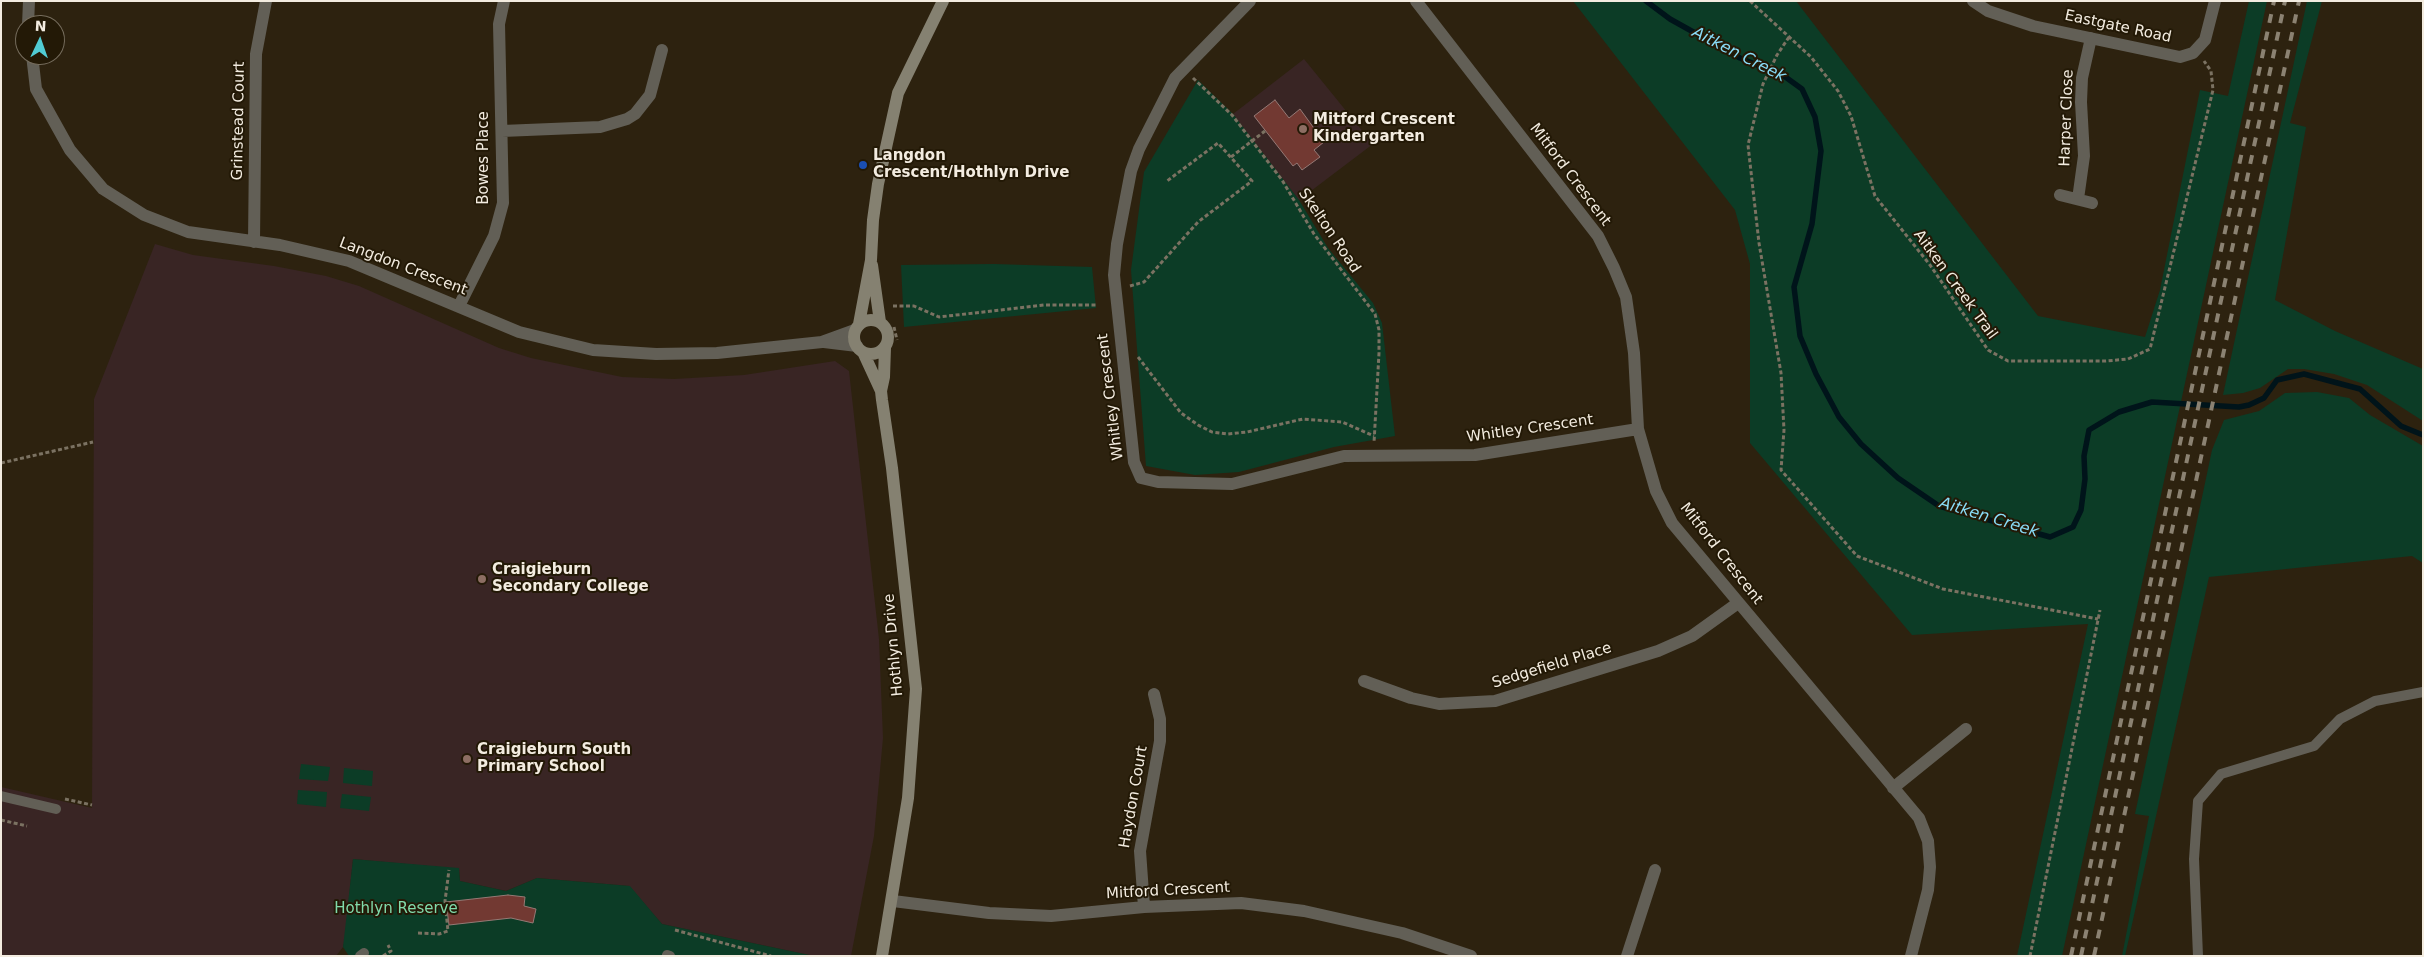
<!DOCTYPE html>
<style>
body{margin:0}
#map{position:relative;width:2424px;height:957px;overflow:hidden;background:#2d220f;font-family:"DejaVu Sans",sans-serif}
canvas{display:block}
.frame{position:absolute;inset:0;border:2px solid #f3ece0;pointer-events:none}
.north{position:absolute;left:15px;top:15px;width:50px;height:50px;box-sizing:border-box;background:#231906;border:1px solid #766d5d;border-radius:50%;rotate:3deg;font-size:14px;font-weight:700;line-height:20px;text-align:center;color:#f3ece0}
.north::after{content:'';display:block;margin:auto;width:18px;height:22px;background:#51ccd4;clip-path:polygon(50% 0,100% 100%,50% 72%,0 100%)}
</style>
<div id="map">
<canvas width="2424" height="957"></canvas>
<div class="frame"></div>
<div class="north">N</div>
</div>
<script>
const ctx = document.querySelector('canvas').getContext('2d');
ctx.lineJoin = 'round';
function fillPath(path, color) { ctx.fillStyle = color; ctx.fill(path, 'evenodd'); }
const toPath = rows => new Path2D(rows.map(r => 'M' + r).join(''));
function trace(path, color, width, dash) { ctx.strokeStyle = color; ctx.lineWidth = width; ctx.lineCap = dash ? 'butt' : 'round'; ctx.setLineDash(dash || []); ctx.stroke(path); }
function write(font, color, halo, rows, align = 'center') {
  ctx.font = font + ' "DejaVu Sans",sans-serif'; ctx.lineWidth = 4; ctx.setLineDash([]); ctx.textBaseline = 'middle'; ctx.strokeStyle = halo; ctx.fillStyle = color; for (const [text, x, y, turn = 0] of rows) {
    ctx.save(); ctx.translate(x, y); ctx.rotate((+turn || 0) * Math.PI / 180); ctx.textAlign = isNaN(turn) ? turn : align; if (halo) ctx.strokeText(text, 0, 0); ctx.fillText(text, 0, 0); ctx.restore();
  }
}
fillPath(toPath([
 [1304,59,1373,144,1299,200,1233,114],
 [155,244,193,255,274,266,326,276,359,286,499,348,531,358,622,377,674,379,744,375,835,361,849,371,879,639,883,738,874,836,851,956,814,956,662,924,629,886,537,878,506,891,460,881,459,869,353,859,345,938,343,947,336,956,1,956,1,787,92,808,94,399]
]), '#392524');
fillPath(toPath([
 [1573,1,1796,1,2038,316,2145,337,2160,290,2200,90,2228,96,2249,1,2267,1,2062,956,2017,956,2088,624,1912,635,1750,443,1750,264,1735,210],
 [2307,1,2322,1,2290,123,2306,127,2275,300,2335,331,2423,369,2423,421,2367,385,2334,374,2304,369,2288,369,2260,388,2243,393,2223,395],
 [1198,80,1233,114,1299,200,1328,248,1373,303,1382,323,1395,436,1334,447,1239,472,1195,475,1146,466,1131,270,1144,172],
 [994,264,1092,267,1096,308,904,327,901,265],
 [2317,392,2349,398,2370,415,2423,446,2423,563,2412,556,2209,577,2125,956,2122,956,2149,816,2135,814,2212,450,2224,420,2259,411,2285,393],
 [301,764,330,767,328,781,299,779],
 [344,768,373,771,372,786,343,783],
 [298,790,327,792,326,807,297,804],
 [342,794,371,797,369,811,340,808],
 [353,859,459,868,460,881,506,891,537,878,630,886,662,924,814,956,349,956,343,947]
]), '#0c3c26');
trace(toPath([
 [1646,1,1670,19,1740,58,1784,76,1802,89,1815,117,1821,151,1812,224,1794,287,1800,336,1816,374,1839,417,1861,444,1898,478,1939,506,2050,537,2073,527,2081,510,2085,479,2084,456,2089,430,2119,412,2152,402,2239,407,2249,405,2264,398,2277,380,2304,374,2360,389,2401,426,2423,435]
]), '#00141a', 5.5);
const building = toPath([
 [1275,100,1289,118,1300,109,1324,142,1314,150,1320,157,1302,170,1297,163,1293,166,1254,116,1275,100],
 [508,895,525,897,524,906,536,909,533,923,511,918,449,925,446,902,508,895]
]);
fillPath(building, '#723932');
trace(building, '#957975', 1);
trace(toPath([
 [1750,1,1811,57,1838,91,1851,116,1875,196,1930,265,1988,350,2008,361,2106,361,2128,359,2150,349,2213,90,2211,71,2204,61],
 [1789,37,1777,55,1763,84,1748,145,1759,243,1781,373,1784,430,1781,470,1857,556,1943,589,2098,619],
 [1193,78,1232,115,1282,180,1314,234,1375,314,1379,330,1379,353,1374,443],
 [1231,157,1265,131],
 [1130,286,1144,282,1198,222,1252,181,1218,143,1167,181],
 [893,306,914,306,939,317,1044,305,1098,305],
 [894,327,897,340],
 [1138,357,1181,413,1198,425,1212,432,1228,434,1247,432,1303,419,1342,422,1374,436],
 [1,463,93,442],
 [65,799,92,805],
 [1,820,27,826],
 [675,930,771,956],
 [418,933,439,934,448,931,445,901,449,870],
 [383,956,391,951,388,945],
 [2030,956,2100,610]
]), '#7b7262', 3, [4, 2.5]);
trace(toPath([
 [1,796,56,809],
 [667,955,670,956],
 [360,956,364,953],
 [2198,956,2194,859,2198,801,2221,774,2314,746,2340,719,2375,701,2423,692]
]), '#625f56', 10);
trace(toPath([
 [1250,1,1175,78,1139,149,1131,171,1117,244,1114,275,1134,462,1141,478,1158,482,1232,484,1344,456,1475,455,1638,429],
 [1416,1,1598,236,1614,268,1626,297,1634,353,1638,429,1656,491,1672,523,1919,818,1928,841,1930,867,1928,890,1911,956],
 [1973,1,1988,11,2033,26,2180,57,2193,53,2205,40,2215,1],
 [28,25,29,1],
 [32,55,36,89,70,150,103,189,144,215,188,232,280,245,349,261,519,332,593,350,656,354,717,353,822,342,855,330],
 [502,131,600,127,627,119,635,114,650,95,662,50],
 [2060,195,2092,203],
 [2078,199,2084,156,2081,102,2082,78,2091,38],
 [254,242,256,54,266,1],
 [459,306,494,236,503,203,499,24,504,1],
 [824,342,857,346],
 [1364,681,1411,698,1439,704,1495,701,1658,651,1692,636,1738,603],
 [1893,788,1966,729],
 [893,901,989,913,1051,916,1144,907,1241,903,1304,911,1402,933,1471,956],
 [1144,907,1140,851,1160,741,1160,719,1154,694],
 [1627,956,1655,870]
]), '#625f56', 12);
trace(toPath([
 [872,265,880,322],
 '854 337a17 17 0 1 1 34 0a17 17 0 1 1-34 0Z',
 [859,324,871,260,873,220,878,184,898,93,943,1],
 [863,352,881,391,882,400,892,468,916,689,908,798,882,956],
 [881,391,884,377,885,348]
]), '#858171', 12);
trace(toPath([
 [2071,956,2274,1],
 [2081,956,2285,1],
 [2094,956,2299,1]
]), '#8b8272', 4, [9, 9]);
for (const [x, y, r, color] of [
 [1303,129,5,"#8d6e63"],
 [863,165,5,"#1a4fb4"],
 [482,579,5,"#8d6e63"],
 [467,759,5,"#8d6e63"]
]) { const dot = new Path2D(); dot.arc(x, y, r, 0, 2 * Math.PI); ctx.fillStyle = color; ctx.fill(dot); trace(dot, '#231906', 2); }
write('15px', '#f3ece0', '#231906', [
 ["Eastgate Road",2118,27,12],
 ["Harper Close",2067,118,-88],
 ["Grinstead Court",239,121,-89],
 ["Bowes Place",484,158,-90],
 ["Mitford Crescent",1570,175,53],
 ["Skelton Road",1329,231,56],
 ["Langdon Crescent",403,267,21],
 ["Aitken Creek Trail",1955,285,54],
 ["Whitley Crescent",1111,397,-97],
 ["Whitley Crescent",1530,429,-8],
 ["Mitford Crescent",1721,554,52],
 ["Hothlyn Drive",894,645,-95],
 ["Sedgefield Place",1552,666,-17],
 ["Haydon Court",1134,797,-80],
 ["Mitford Crescent",1168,891,-3]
]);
write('bold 15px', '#f3ece0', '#231906', [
 ["Mitford Crescent",1313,120],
 ["Kindergarten",1313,137],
 ["Langdon",873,156],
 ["Crescent/Hothlyn Drive",873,173],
 ["Craigieburn",492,570],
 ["Secondary College",492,587],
 ["Craigieburn South",477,750],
 ["Primary School",477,767]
], 'left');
write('15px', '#81dbab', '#231906', [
 ["Hothlyn Reserve",396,909]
]);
write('italic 16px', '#89dcf7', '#231906', [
 ["Aitken Creek",1739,55,27],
 ["Aitken Creek",1989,518,17]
]);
</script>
